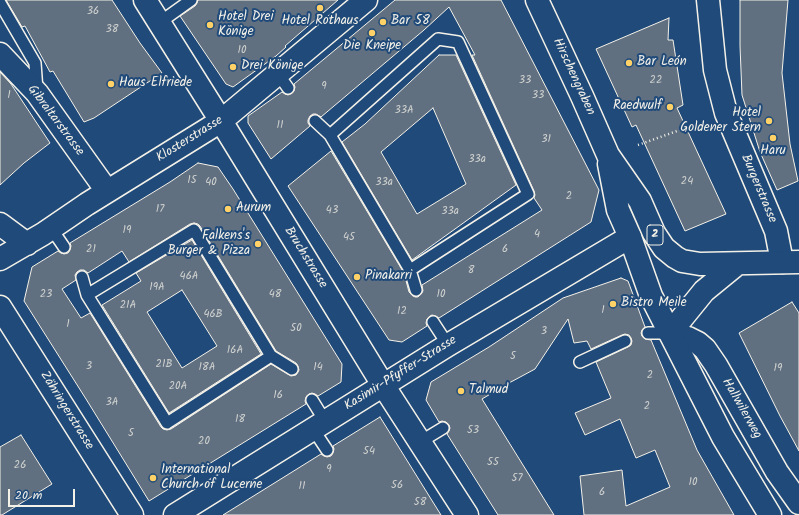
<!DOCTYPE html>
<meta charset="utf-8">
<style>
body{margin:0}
#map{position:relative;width:799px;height:515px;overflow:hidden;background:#1f4a7a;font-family:Kalam,sans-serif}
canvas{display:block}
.scale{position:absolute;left:8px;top:489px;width:67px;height:18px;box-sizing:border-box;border:2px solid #f4f1e8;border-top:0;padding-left:5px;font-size:12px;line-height:14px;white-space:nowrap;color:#f4f1e8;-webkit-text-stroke:3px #1f4a7a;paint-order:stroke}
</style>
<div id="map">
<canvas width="799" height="515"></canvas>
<div class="scale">20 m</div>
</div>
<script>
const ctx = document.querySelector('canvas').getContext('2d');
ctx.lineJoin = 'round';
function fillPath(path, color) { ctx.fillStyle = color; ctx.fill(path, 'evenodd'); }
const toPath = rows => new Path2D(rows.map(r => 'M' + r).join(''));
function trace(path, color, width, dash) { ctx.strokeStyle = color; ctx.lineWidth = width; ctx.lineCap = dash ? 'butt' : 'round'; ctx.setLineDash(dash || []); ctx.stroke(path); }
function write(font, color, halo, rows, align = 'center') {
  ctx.font = font + ' Kalam,sans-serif'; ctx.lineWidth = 4; ctx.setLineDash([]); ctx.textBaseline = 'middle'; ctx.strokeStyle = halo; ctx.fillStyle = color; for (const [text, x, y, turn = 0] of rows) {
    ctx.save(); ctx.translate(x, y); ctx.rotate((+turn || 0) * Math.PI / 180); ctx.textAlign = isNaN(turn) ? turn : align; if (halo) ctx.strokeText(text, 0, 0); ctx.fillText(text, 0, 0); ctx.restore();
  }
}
const building = toPath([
 [6,0,112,0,140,43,162,73,94,118,84,122,53,71,50,72,25,26,22,27,6,0],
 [198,0,338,0,285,46,286,47,276,56,233,87,226,84,180,16,195,6,197,3,198,0],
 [395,0,501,0,599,190,591,222,439,318,436,316,432,315,430,316,427,319,426,323,427,326,402,342,389,340,288,186,331,151,404,273,409,292,412,295,415,297,418,297,421,294,423,291,422,285,542,210,534,198,535,195,534,191,472,55,475,55,449,7,424,30,321,117,316,114,313,114,310,116,308,120,308,123,310,126,271,159,248,123,248,116,282,92,285,94,288,95,292,93,294,91,295,87,294,84,395,0],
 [740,0,788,0,782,73,790,144,798,181,777,190,760,152,742,95,740,46,740,0],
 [669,18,668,40,673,40,683,105,677,108,726,214,685,231,636,125,632,127,596,49,669,18],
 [439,55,456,55,516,185,412,260,342,142,365,124,439,55],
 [433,108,466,184,417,214,381,152,433,108],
 [0,72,11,84,50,143,24,163,0,185,0,72],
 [198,163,218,167,233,189,342,364,341,382,318,396,315,394,312,393,309,394,306,397,305,401,306,404,149,501,86,399,24,301,32,267,58,251,61,253,64,254,68,253,70,250,71,246,70,243,170,182,198,163],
 [194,223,198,224,200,226,276,351,296,363,298,366,299,370,298,372,296,375,291,376,271,364,171,429,167,430,163,429,161,427,90,313,81,318,62,289,76,280,75,275,77,272,80,270,84,270,88,273,122,251,129,262,190,224,194,223],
 [192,240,261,354,169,413,102,305,141,281,136,273,192,240],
 [182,290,217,346,182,368,147,312,182,290],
 [621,278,628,281,645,327,642,330,641,333,642,336,645,339,651,340,697,450,734,515,584,515,580,476,622,470,626,506,670,487,655,450,636,458,620,419,585,435,575,413,611,398,596,362,628,347,631,345,632,341,631,338,629,335,625,334,622,335,591,349,587,341,574,343,568,319,535,369,509,383,482,399,554,515,498,515,447,434,449,431,450,428,449,425,446,422,442,421,439,422,426,400,431,382,489,347,563,298,621,278],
 [792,302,799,313,799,451,780,416,739,333,792,302],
 [380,417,441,515,223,515,321,454,324,456,327,457,331,456,333,453,334,449,333,446,380,417],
 [21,435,52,484,2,515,0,515,0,447,21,435]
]);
fillPath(building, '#617081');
trace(building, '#f4f1e8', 1);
const service = toPath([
 [0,3,35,63,37,91],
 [159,23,191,0],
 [278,74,288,88],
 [315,121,330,135,410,270,528,194,458,42,438,39,330,135],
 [51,228,64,247],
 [410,270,416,290],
 [82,277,87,295,167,423,271,356,194,230,87,295],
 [433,322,448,345],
 [648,333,670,333],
 [271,356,292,369],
 [580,362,625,341],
 [312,400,325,421],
 [313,429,327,450],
 [420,442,443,428]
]);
const minor = toPath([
 [145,0,221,121,383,385,467,515],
 [708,0,715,70,726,113,776,231,782,262],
 [0,54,37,93,107,191],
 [0,224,27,244],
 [0,259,43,234,87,204,221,121,366,0],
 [0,307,132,515],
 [670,333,688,338,698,343,705,349,716,365,777,472,799,503],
 [175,515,448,345,630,237]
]);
const primary = toPath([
 [537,0,582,96,608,155,640,201,654,233,664,248,675,257,682,261,700,264,799,262],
 [609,164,618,210,630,237,651,296,723,437,770,515],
 [670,333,704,291,737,264]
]);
trace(service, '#f4f1e8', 14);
trace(minor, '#f4f1e8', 25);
trace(primary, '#f4f1e8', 25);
trace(toPath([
 [638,145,705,121]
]), '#f4f1e8', 2.5, [1, 3]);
trace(service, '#1f4a7a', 11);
trace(minor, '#1f4a7a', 22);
trace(primary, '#1f4a7a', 22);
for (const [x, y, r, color] of [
 [320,8,4,"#ffd166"],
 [383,22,4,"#ffd166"],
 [210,25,4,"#ffd166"],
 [372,33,4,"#ffd166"],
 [629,63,4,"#ffd166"],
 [233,67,4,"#ffd166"],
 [111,84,4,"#ffd166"],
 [670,107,4,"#ffd166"],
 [769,121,4,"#ffd166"],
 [773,138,4,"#ffd166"],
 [228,209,4,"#ffd166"],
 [258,244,4,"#ffd166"],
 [357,277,4,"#ffd166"],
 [613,304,4,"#ffd166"],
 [461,391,4,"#ffd166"],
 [153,478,4,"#ffd166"]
]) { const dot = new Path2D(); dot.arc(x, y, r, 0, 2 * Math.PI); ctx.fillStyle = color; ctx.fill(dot); trace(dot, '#1f4a7a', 1.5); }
write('11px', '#cfd1ce', null, [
 ["36",93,12],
 ["38",112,30],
 ["10",242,51],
 ["33",525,81],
 ["22",656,81],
 ["9",324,87],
 ["1",9,96],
 ["33",538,96],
 ["33A",404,111],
 ["11",280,126],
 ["31",546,140],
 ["33a",477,160],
 ["15",192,181],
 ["24",687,182],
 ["40",211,183],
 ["33a",384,183],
 ["2",569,197],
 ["17",160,210],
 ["43",332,211],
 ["33a",450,212],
 ["19",127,231],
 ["4",537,235],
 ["45",349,238],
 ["21",91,250],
 ["6",505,250],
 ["8",471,271],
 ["46A",189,277],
 ["19A",157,288],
 ["23",46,295],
 ["48",275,295],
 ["10",441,295],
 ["21A",128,306],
 ["1",603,311],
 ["12",402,312],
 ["46B",213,315],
 ["1",68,325],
 ["50",296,329],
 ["3",544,332],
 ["16A",235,351],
 ["5",513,357],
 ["21B",164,365],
 ["3",89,367],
 ["18A",207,368],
 ["14",318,368],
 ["19",778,369],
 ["2",650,376],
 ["20A",178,387],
 ["16",278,396],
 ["3A",112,403],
 ["2",647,407],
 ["18",240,420],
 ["53",473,431],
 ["5",131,434],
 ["20",204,442],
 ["54",369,452],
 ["55",493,463],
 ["26",20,466],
 ["9",329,470],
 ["57",517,479],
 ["10",693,483],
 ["56",397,486],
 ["11",302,487],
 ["6",602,493],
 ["58",420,503]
]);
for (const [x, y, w] of [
 [655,235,16]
]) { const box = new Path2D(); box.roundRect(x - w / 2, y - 10, w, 20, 3); ctx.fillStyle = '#1f4a7a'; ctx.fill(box); trace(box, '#f4f1e8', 1); }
write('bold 12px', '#f4f1e8', null, [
 ["2",655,235]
]);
write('13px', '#f4f1e8', '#1f4a7a', [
 ["Hotel Drei",218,18],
 ["Könige",218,33],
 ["Hotel Rothaus",320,22,"center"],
 ["Bar 58",391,22],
 ["Die Kneipe",372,47,"center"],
 ["Bar León",637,63],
 ["Drei Könige",241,67],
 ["Haus Elfriede",119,84],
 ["Raedwulf",662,107,"right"],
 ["Hotel",761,114,"right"],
 ["Goldener Stern",761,129,"right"],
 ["Haru",773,152,"center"],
 ["Aurum",236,209],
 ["Falkens's",250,237,"right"],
 ["Burger & Pizza",250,252,"right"],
 ["Pinakarri",365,277],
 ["Bistro Meile",621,304],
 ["Talmud",469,391],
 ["International",161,471],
 ["Church of Lucerne",161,486]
], 'left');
write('13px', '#f4f1e8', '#1f4a7a', [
 ["Hirschengraben",573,77,65],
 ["Gibraltarstrasse",55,121,53],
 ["Klosterstrasse",190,140,-32],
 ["Burgerstrasse",758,189,67],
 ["Bruchstrasse",305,258,58],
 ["Kasimir-Pfyffer-Strasse",401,374,-32],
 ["Hallwilerweg",741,409,60],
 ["Zähringerstrasse",66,411,58]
]);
</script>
